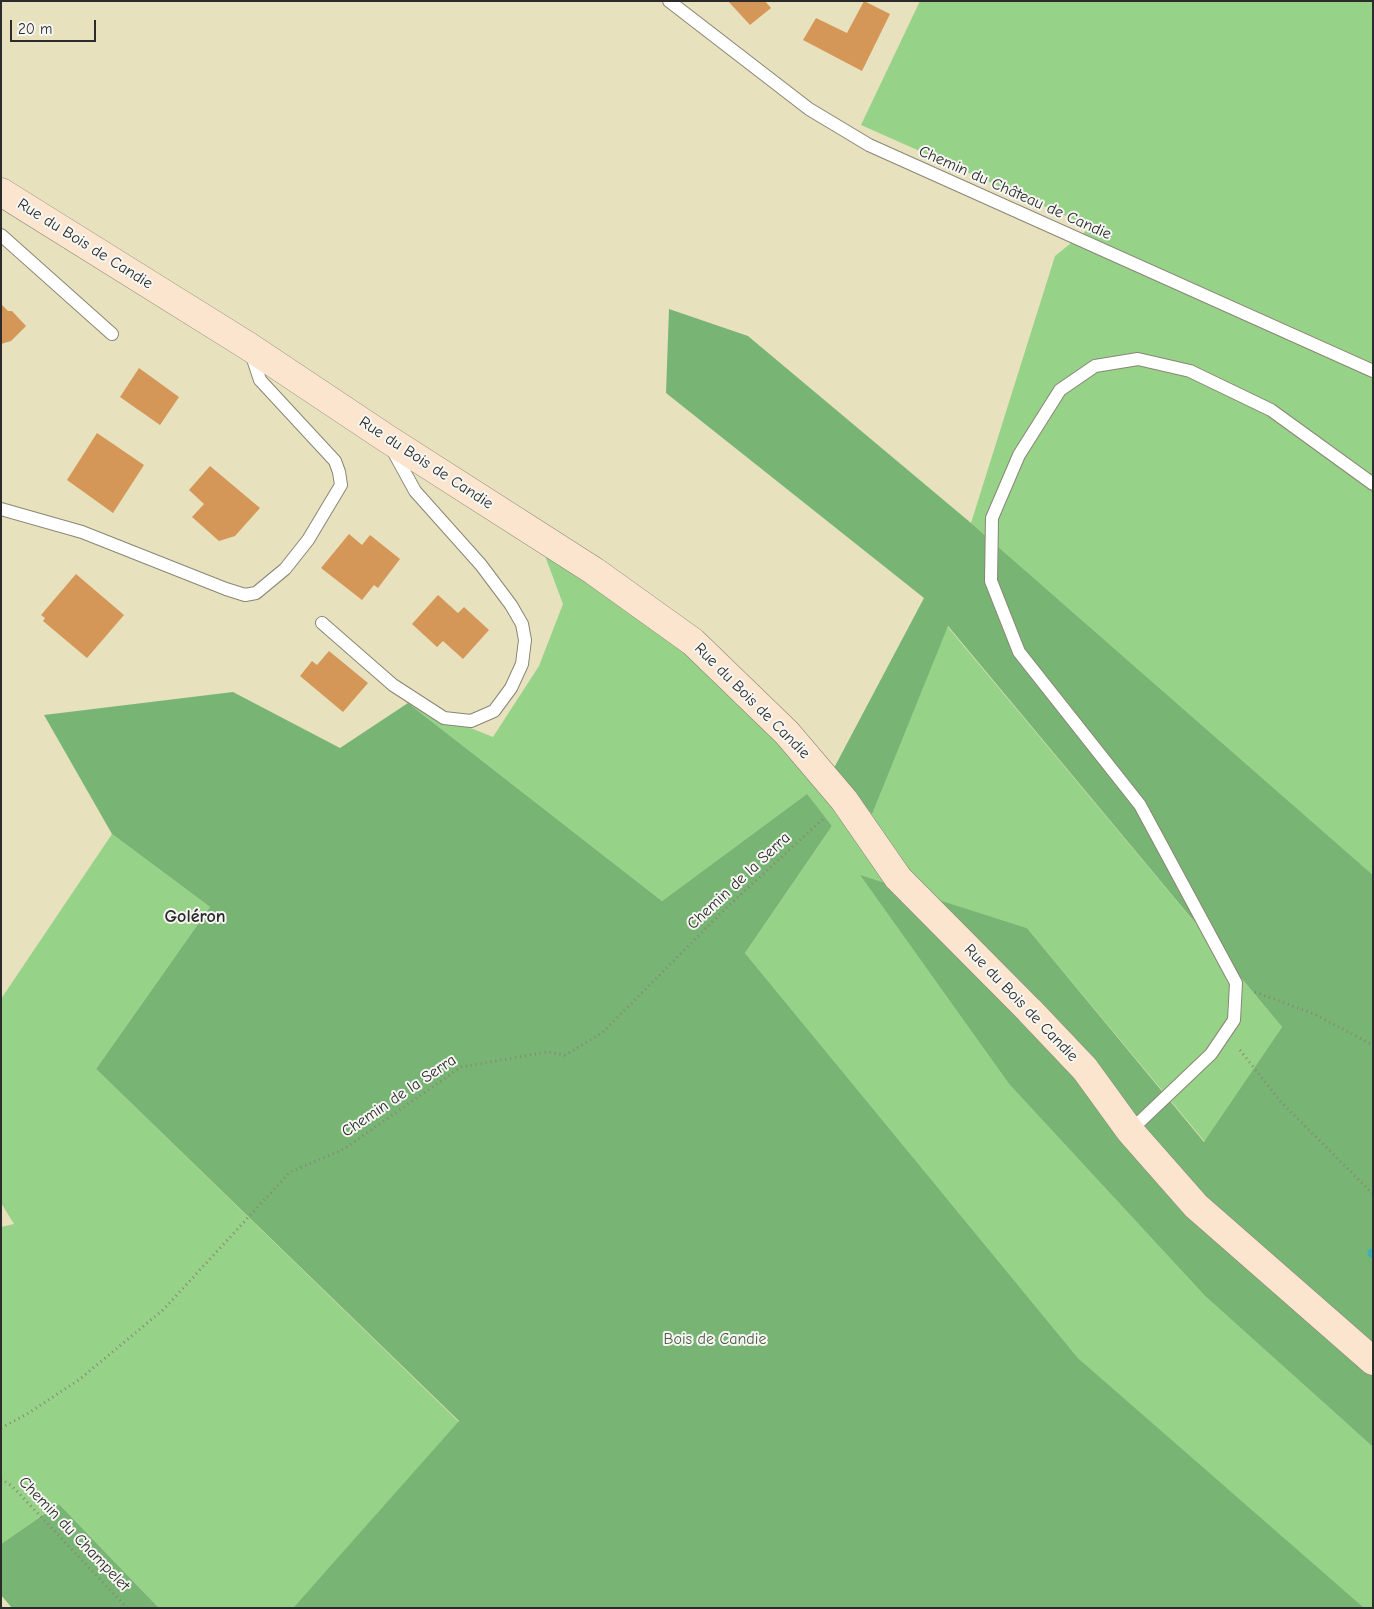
<!DOCTYPE html>
<meta charset="utf-8">
<style>
body{margin:0}
#map{position:relative;width:1374px;height:1609px;overflow:hidden;background:#e7e1be;font-family:"Comic Neue",sans-serif}
canvas{display:block}
.frame{position:absolute;inset:0;border:2px solid #2b2b2b;pointer-events:none}
.scale{position:absolute;left:10px;top:20px;width:86px;height:22px;box-sizing:border-box;border:2px solid #2b2b2b;border-top:0;padding-left:6px;font-size:15px;line-height:18px;white-space:nowrap;color:#2b2b2b;-webkit-text-stroke:4px #f6f6f2;paint-order:stroke}
</style>
<div id="map">
<canvas width="1374" height="1609"></canvas>
<div class="frame"></div>
<div class="scale">20 m</div>
</div>
<script>
const ctx = document.querySelector('canvas').getContext('2d');
ctx.lineJoin = 'round';
function fillPath(path, color) { ctx.fillStyle = color; ctx.fill(path, 'evenodd'); }
const toPath = rows => new Path2D(rows.map(r => 'M' + r).join(''));
function trace(path, color, width, dash) { ctx.strokeStyle = color; ctx.lineWidth = width; ctx.lineCap = dash ? 'butt' : 'round'; ctx.setLineDash(dash || []); ctx.stroke(path); }
function write(font, color, halo, rows, align = 'center') {
  ctx.font = font + ' "Comic Neue",sans-serif'; ctx.lineWidth = 4; ctx.setLineDash([]); ctx.textBaseline = 'middle'; ctx.strokeStyle = halo; ctx.fillStyle = color; for (const [text, x, y, turn = 0] of rows) {
    ctx.save(); ctx.translate(x, y); ctx.rotate((+turn || 0) * Math.PI / 180); ctx.textAlign = isNaN(turn) ? turn : align; if (halo) ctx.strokeText(text, 0, 0); ctx.fillText(text, 0, 0); ctx.restore();
  }
}
fillPath(toPath([
 [920,1,1373,1,1373,875,971,523,1055,256,1091,227,861,125],
 [529,513,834,768,947,626,1282,1027,1205,1142,1027,928,861,876,1009,1084,1205,1296,1373,1447,1373,1608,1363,1608,1078,1358,745,953,832,826,806,795,662,901,408,703,493,737,539,666,563,604],
 [112,834,210,907,96,1069,459,1422,293,1608,159,1608,59,1504,1,1544,1,1227,14,1224,1,1203,1,999]
]), '#96d388');
fillPath(toPath([
 [669,309,748,336,971,523,1373,875,1373,1447,1205,1296,1009,1084,860,875,1027,928,1204,1142,1282,1027,948,626,872,814,834,768,924,598,666,393],
 [233,692,340,748,408,703,662,901,807,794,832,826,745,953,1078,1358,1364,1608,293,1608,459,1421,96,1069,210,907,112,834,44,715],
 [59,1504,159,1608,12,1608,1,1595,1,1544]
]), '#78b574');
trace(toPath([
 [1372,1253,1373,1254]
]), '#40b1b8', 9);
fillPath(toPath([
 [728,1,765,1,771,8,750,25],
 [864,1,890,14,862,71,803,40,816,18,847,33],
 [1,304,8,311,12,311,26,326,11,341,1,344],
 [139,368,179,397,160,425,120,397],
 [97,433,144,465,113,513,67,480],
 [210,466,260,508,235,536,219,541,192,517,204,504,189,490],
 [349,534,362,545,370,535,400,559,378,588,374,585,362,600,321,568],
 [76,574,124,615,87,658,43,621,45,618,41,615],
 [438,595,458,613,464,607,489,630,463,659,443,641,437,647,412,624],
 [329,651,368,683,343,712,300,676,312,661,317,665]
]), '#d59758');
const lane = toPath([
 [669,1,809,109,869,145,1373,371],
 [1,235,112,334],
 [1,509,82,532,226,589,245,595,256,593,285,569,308,540,341,485,339,472,335,461,260,380,251,353],
 [322,623,393,685,444,718,471,721,494,711,511,688,522,664,525,640,522,624,511,605,481,565,415,491,392,449],
 [1130,1131,1211,1054,1234,1020,1236,983,1140,805,1019,652,991,581,992,518,1019,455,1060,390,1095,366,1138,359,1190,371,1271,410,1373,484]
]);
const secondary = toPath([
 [1,192,248,346,386,438,594,571,693,642,787,733,844,800,898,878,1029,1010,1085,1069,1130,1131,1196,1206,1373,1361]
]);
trace(lane, '#898674', 14);
trace(secondary, '#898674', 29);
trace(toPath([
 [1255,992,1314,1014,1373,1045],
 [1240,1050,1280,1101,1373,1194],
 [1,1428,27,1414,80,1379,164,1309,290,1172,344,1149,461,1067,547,1052,565,1055,602,1033,724,910,823,819],
 [1,1479,12,1486,127,1608]
]), '#898674', 3, [1, 4]);
trace(lane, '#fff', 12);
trace(secondary, '#fbe5cf', 28);
write('16px', '#2b2b2b', '#f6f6f2', [
 ["Chemin du Château de Candie",1015,193,24],
 ["Rue du Bois de Candie",85,244,32],
 ["Rue du Bois de Candie",426,463,33],
 ["Rue du Bois de Candie",752,701,45],
 ["Chemin de la Serra",739,881,-43],
 ["Rue du Bois de Candie",1021,1003,46],
 ["Chemin de la Serra",399,1096,-34],
 ["Chemin du Champelet",74,1534,46]
]);
write('16px', '#4b5d47', '#f6f6f2', [
 ["Bois de Candie",715,1339]
]);
write('bold 18px', '#2b2b2b', '#f6f6f2', [
 ["Goléron",195,917]
]);
</script>
